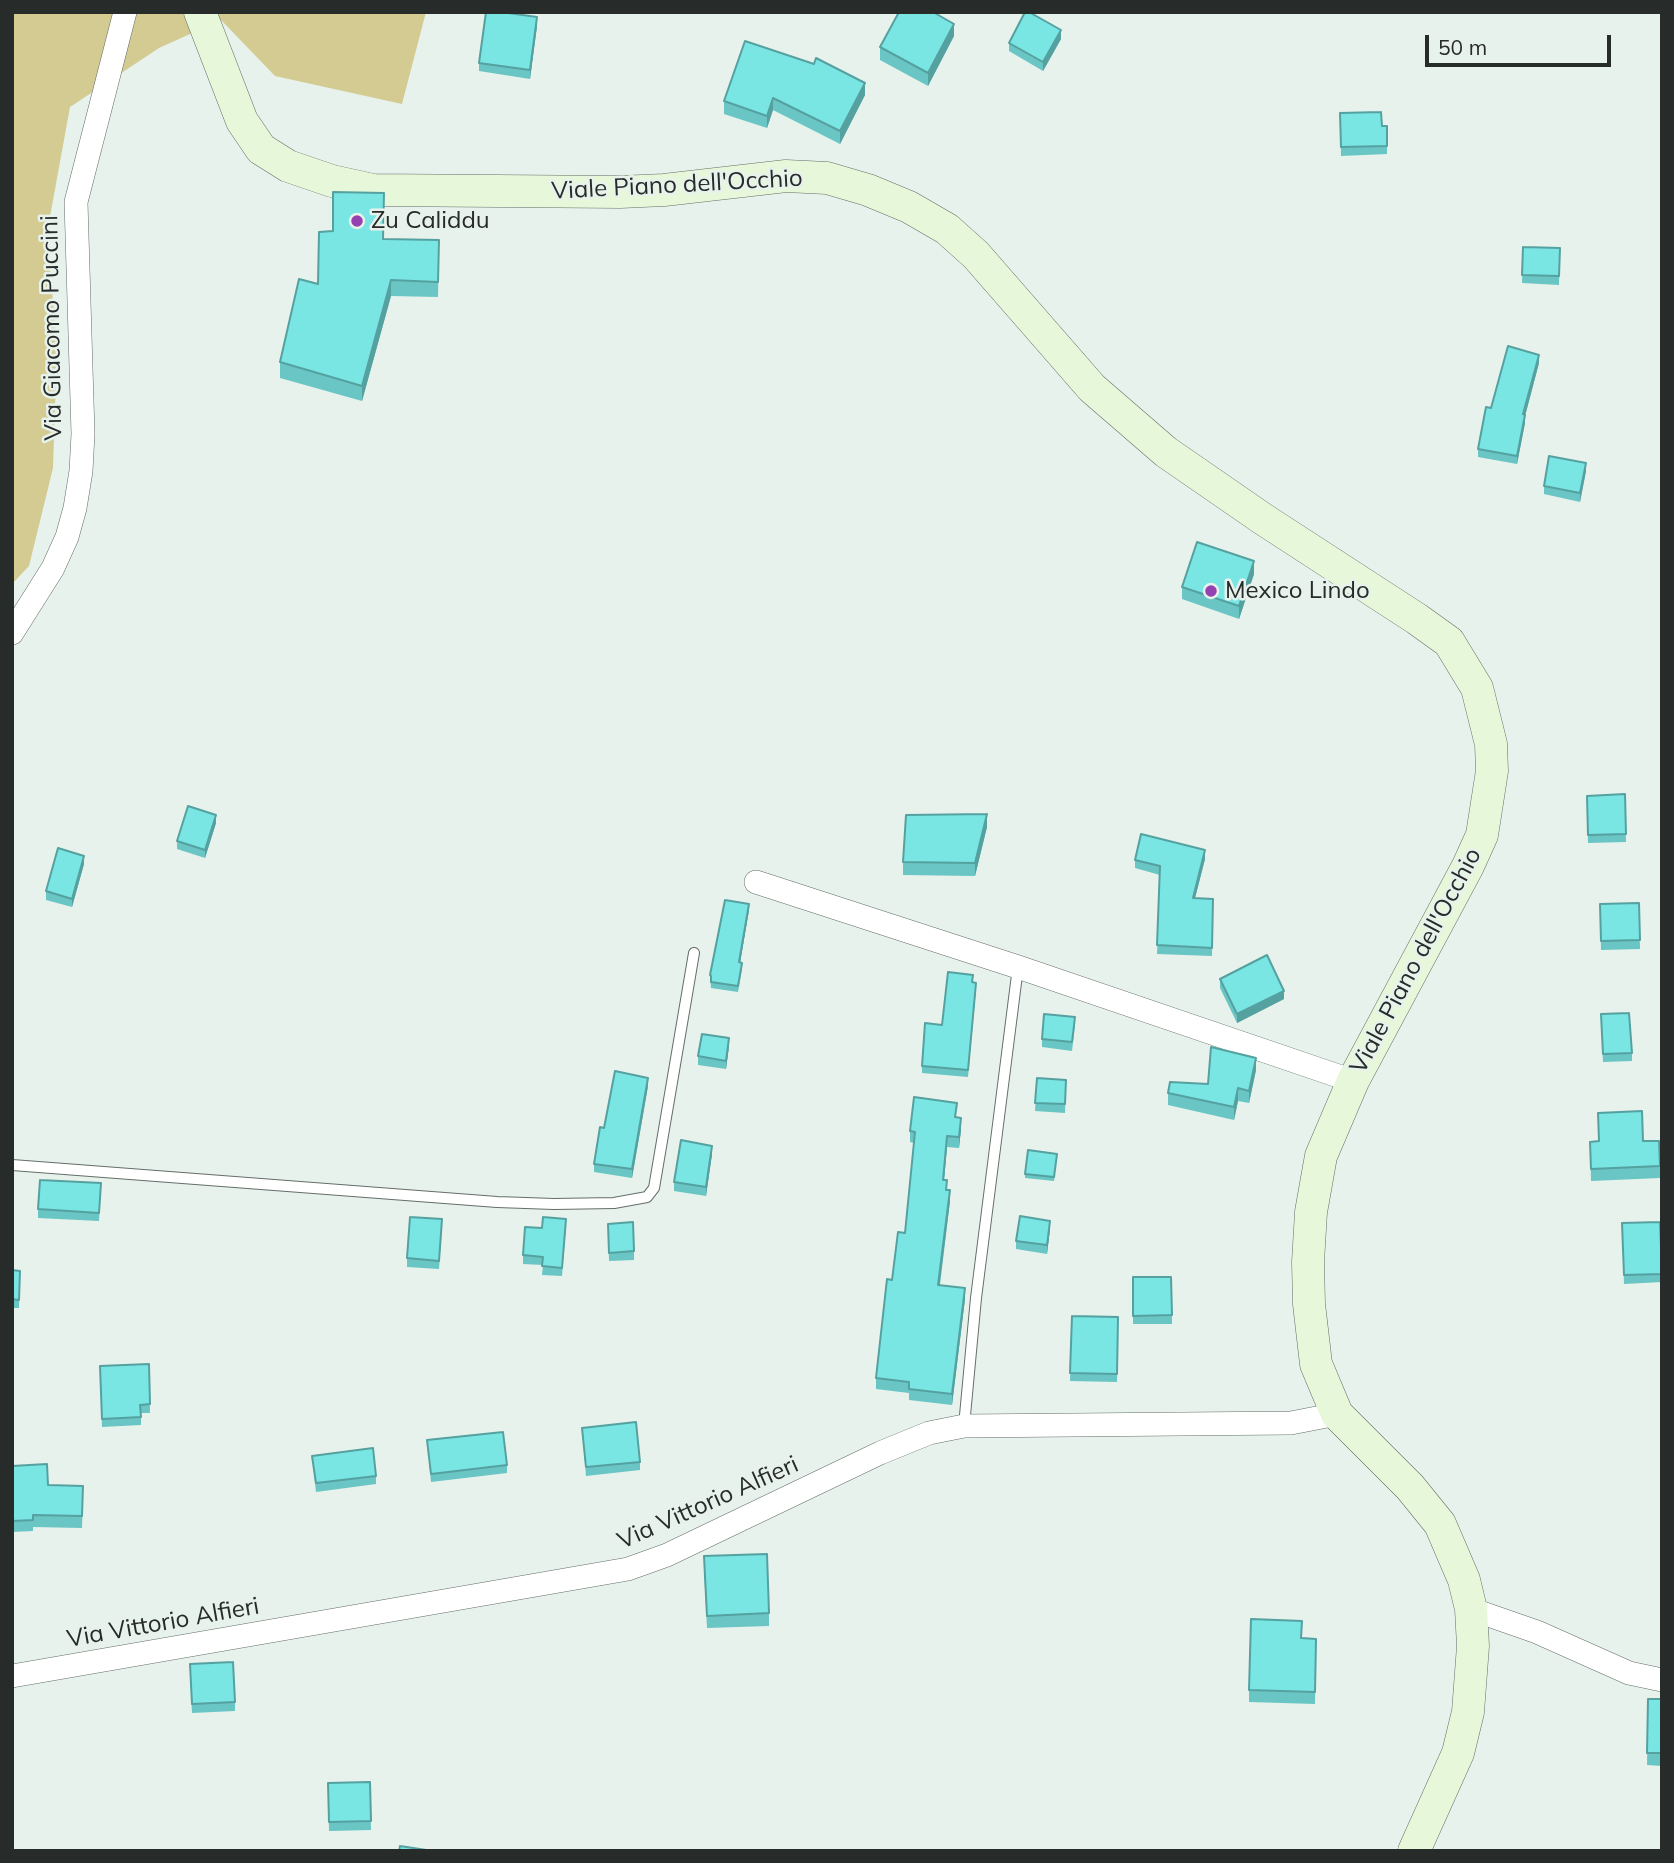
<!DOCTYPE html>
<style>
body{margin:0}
#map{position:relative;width:1674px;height:1863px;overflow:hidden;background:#e7f2ec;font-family:Mulish,sans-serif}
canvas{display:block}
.frame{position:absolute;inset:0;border:14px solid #272b29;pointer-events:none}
.scale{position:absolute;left:1425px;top:35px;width:186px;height:32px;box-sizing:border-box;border:4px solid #272b29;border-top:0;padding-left:9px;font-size:21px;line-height:24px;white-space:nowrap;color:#272b29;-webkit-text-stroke:5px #e7f2ec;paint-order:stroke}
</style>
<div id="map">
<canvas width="1674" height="1863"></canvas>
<div class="frame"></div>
<div class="scale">50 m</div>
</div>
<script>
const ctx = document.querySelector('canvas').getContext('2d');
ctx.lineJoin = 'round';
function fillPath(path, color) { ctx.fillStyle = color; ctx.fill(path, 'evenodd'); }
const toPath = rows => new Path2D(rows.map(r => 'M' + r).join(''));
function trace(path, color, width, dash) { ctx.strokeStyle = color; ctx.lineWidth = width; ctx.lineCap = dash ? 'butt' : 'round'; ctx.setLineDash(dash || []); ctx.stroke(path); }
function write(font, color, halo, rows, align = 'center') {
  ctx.font = font + ' Mulish,sans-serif'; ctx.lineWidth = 5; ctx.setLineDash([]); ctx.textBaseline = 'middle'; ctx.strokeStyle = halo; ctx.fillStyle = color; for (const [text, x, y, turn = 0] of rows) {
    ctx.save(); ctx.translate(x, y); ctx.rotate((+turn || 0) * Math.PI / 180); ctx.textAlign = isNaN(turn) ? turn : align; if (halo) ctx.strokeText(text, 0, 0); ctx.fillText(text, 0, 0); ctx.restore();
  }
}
fillPath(toPath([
 [12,12,426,12,402,104,275,76,221,20,159,48,70,107,47,233,57,347,53,468,29,566,12,584]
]), '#d3cb92');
const lane = toPath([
 [12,1165,497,1202,554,1204,614,1203,647,1197,654,1188,694,953],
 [964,1426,976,1298,1018,967]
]);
const street = toPath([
 [12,633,53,568,67,537,75,508,81,471,83,434,76,202,125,12],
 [756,882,1018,967,1353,1081],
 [1471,1609,1537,1632,1629,1673,1662,1680],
 [12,1676,628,1569,667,1555,880,1453,929,1433,964,1426,1291,1423,1337,1414]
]);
const secondary = toPath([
 [200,12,242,121,261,149,288,166,332,181,373,190,620,192,664,190,786,176,827,178,868,190,909,207,947,229,976,255,1092,388,1166,452,1263,519,1417,619,1449,642,1477,688,1491,744,1492,771,1482,835,1468,866,1353,1081,1321,1156,1311,1212,1308,1262,1309,1304,1316,1364,1337,1414,1410,1487,1440,1524,1464,1580,1471,1609,1473,1646,1468,1712,1458,1753,1414,1851]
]);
trace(lane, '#656e69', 12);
trace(street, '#656e69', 24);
trace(secondary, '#656e69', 33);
trace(lane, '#fff', 10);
trace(street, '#fff', 23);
trace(secondary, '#e7f7d9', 32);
fillPath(toPath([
 [537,26,530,79,479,71,479,63],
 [954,36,928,86,880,60,880,47],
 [1061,39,1043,71,1009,51,1009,43],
 [814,64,865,95,840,144,773,110,767,128,724,114,724,101],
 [1340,113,1382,126,1387,126,1387,154,1341,156],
 [384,239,439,240,438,297,391,296,362,401,280,378,280,362,318,284],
 [1523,247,1560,248,1559,285,1522,283],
 [1539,363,1525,416,1525,423,1517,464,1478,457,1478,449,1491,408],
 [1586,471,1580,502,1544,494,1544,486],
 [1254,574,1239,619,1182,599,1182,587],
 [1625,794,1626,842,1588,843,1587,796],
 [216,823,205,858,177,849,177,841],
 [987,827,975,876,903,875,903,862],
 [1205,859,1195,898,1213,899,1212,956,1157,954,1160,875,1135,868,1135,860],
 [84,864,72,907,46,900,46,891],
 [1639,903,1640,949,1601,950,1600,904],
 [749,910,740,963,742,969,738,992,711,988,710,975],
 [1220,979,1284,999,1237,1023,1220,988],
 [973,982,976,990,968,1077,922,1073,922,1066,942,1025],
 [1601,1014,1632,1053,1632,1061,1603,1062],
 [1075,1026,1072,1051,1042,1047,1042,1039],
 [729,1046,726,1069,698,1065,698,1056],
 [1256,1070,1249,1103,1238,1101,1234,1120,1168,1105,1168,1093,1208,1084],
 [1037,1078,1066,1080,1065,1113,1035,1111],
 [648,1086,632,1178,594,1172,594,1164,604,1128],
 [1598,1113,1643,1141,1660,1166,1660,1178,1591,1181,1590,1142,1599,1141],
 [956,1117,961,1129,959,1148,947,1147,944,1180,950,1201,940,1285,965,1299,952,1405,909,1400,909,1393,876,1389,876,1378,892,1280,905,1233,914,1143,910,1142,910,1131],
 [712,1154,706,1196,674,1191,674,1182],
 [1057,1154,1054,1181,1025,1178,1025,1174],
 [101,1183,99,1221,38,1218,38,1209],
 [1660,1222,1662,1282,1624,1284,1622,1223],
 [608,1224,634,1251,634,1260,609,1261],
 [566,1227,562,1276,542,1275,543,1265,523,1264,523,1255,542,1228],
 [442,1228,439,1269,407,1267,407,1258],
 [1050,1229,1047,1254,1016,1249,1016,1241],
 [12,1270,20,1271,19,1308,12,1308],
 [1133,1277,1172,1315,1172,1324,1133,1324],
 [1072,1316,1118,1317,1117,1382,1070,1381],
 [149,1364,150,1413,141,1413,141,1425,102,1427,100,1366],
 [582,1428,640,1462,640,1470,586,1476],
 [427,1440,507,1465,507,1473,431,1482],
 [312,1456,376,1476,376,1484,316,1492],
 [12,1466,48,1485,83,1498,82,1528,33,1527,33,1531,12,1532],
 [704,1569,769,1613,769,1626,707,1628],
 [1302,1638,1316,1639,1315,1704,1249,1702,1249,1690],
 [190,1673,235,1702,235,1711,192,1713],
 [1648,1699,1662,1699,1662,1766,1647,1765],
 [370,1782,371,1830,329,1831,328,1783]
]), '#69c6c4');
fillPath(toPath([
 [537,17,537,26,530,79,530,70],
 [954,24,954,36,928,86,928,73],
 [1061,30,1061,39,1043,71,1043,62],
 [865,83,865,95,840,144,840,131],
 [773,98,773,110,767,128,767,116],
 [391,280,391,296,362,401,362,386],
 [1539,355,1539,363,1525,416,1525,423,1517,464,1517,456,1523,414],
 [1586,463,1586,471,1580,502,1580,493],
 [1254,561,1254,574,1239,619,1239,606],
 [987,814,987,827,975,876,975,863],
 [216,815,216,823,205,858,205,850],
 [1205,850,1205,859,1193,906,1193,898],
 [84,856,84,864,72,907,72,899],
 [749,904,749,910,739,969,739,962],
 [1284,991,1284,999,1237,1023,1237,1014],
 [729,1038,729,1046,726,1069,726,1061],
 [1256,1058,1256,1070,1249,1103,1249,1091],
 [648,1078,648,1086,632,1178,632,1169],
 [1238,1088,1238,1101,1234,1120,1234,1107],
 [961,1118,961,1129,959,1148,959,1137],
 [947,1136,947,1147,943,1191,943,1180],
 [712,1146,712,1154,706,1196,706,1187],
 [950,1190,950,1201,938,1296,938,1285],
 [1050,1221,1050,1229,1047,1254,1047,1245],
 [965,1288,965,1299,952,1405,952,1394]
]), '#55a1a0');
const building = toPath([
 [486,12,501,12,537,17,530,70,479,63,486,12],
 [899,12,933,12,954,24,928,73,880,47,899,12],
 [1025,12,1029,12,1061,30,1043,62,1009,43,1025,12],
 [745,41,814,64,816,58,865,83,840,131,773,98,767,116,724,101,745,41],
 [1381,112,1382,126,1387,126,1387,146,1341,147,1340,113,1381,112],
 [333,192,384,193,383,239,439,240,438,282,391,280,362,386,280,362,299,279,318,284,319,232,333,231,333,192],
 [1523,247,1560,248,1559,276,1522,275,1523,247],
 [1508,346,1539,355,1523,414,1525,415,1517,456,1478,449,1486,407,1491,408,1508,346],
 [1549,456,1586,463,1580,493,1544,486,1549,456],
 [1197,542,1254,561,1239,606,1182,587,1197,542],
 [1625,794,1626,834,1588,835,1587,796,1625,794],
 [188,806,216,815,205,850,177,841,188,806],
 [987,814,975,863,903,862,906,815,987,814],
 [1141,834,1205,850,1193,898,1213,899,1212,948,1157,945,1160,866,1135,860,1141,834],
 [58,848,84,856,72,899,46,891,58,848],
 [725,900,749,904,739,962,742,963,738,986,711,982,711,976,710,975,725,900],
 [1639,903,1640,940,1601,941,1600,904,1639,903],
 [1267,955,1284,991,1237,1014,1220,979,1267,955],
 [948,972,973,975,972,982,976,983,968,1070,922,1066,925,1023,942,1025,948,972],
 [1629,1013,1632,1053,1603,1054,1601,1014,1629,1013],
 [1044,1014,1075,1017,1072,1042,1042,1039,1044,1014],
 [702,1034,729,1038,726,1061,698,1056,702,1034],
 [1211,1047,1256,1058,1249,1091,1238,1088,1234,1107,1168,1093,1170,1082,1208,1084,1211,1047],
 [615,1071,648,1078,632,1169,594,1164,600,1127,604,1128,615,1071],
 [1037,1078,1066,1080,1065,1104,1035,1103,1037,1078],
 [914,1097,957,1103,955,1117,961,1118,959,1137,947,1136,943,1180,947,1180,946,1190,950,1190,938,1285,965,1288,952,1394,909,1389,909,1382,876,1378,887,1279,892,1280,898,1232,905,1233,915,1132,910,1131,914,1097],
 [1642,1111,1643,1141,1659,1141,1660,1166,1591,1169,1590,1142,1599,1141,1598,1113,1642,1111],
 [681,1140,712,1146,706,1187,674,1182,681,1140],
 [1028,1150,1057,1154,1054,1177,1025,1174,1028,1150],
 [40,1180,101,1183,99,1213,38,1209,40,1180],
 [1020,1216,1050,1221,1047,1245,1016,1241,1020,1216],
 [410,1217,442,1219,439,1261,407,1258,410,1217],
 [543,1217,566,1219,562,1268,542,1266,543,1257,523,1255,525,1227,542,1228,543,1217],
 [633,1222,634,1251,609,1253,608,1224,633,1222],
 [1660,1222,1662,1274,1624,1275,1622,1223,1660,1222],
 [12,1270,20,1271,19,1300,12,1299,12,1270],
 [1133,1277,1171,1277,1172,1315,1133,1316,1133,1277],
 [1072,1316,1118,1317,1117,1374,1070,1373,1072,1316],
 [149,1364,150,1404,140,1405,141,1417,102,1419,100,1366,149,1364],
 [636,1422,640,1462,586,1467,582,1428,636,1422],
 [503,1432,507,1465,431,1474,427,1440,503,1432],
 [373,1448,376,1476,316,1483,312,1456,373,1448],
 [47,1464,48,1485,83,1486,82,1516,33,1515,33,1520,12,1521,12,1466,47,1464],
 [767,1554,769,1613,707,1616,704,1556,767,1554],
 [1251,1619,1302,1621,1301,1638,1316,1639,1315,1692,1249,1690,1251,1619],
 [233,1662,235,1702,192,1704,190,1664,233,1662],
 [1648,1699,1662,1699,1662,1753,1647,1753,1648,1699],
 [370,1782,371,1821,329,1822,328,1783,370,1782],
 [400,1846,433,1851,399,1851,400,1846]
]);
fillPath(building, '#7ae6e4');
trace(building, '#55a1a0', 2);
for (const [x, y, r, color] of [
 [357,221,7,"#9541af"],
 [1211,591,7,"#9541af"]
]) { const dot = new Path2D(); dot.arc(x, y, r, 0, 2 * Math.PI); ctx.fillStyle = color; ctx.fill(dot); trace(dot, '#e7f2ec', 2.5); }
write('24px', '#272b29', '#e7f2ec', [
 ["Viale Piano dell'Occhio",677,185,-3],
 ["Via Giacomo Puccini",52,328,-91],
 ["Viale Piano dell'Occhio",1416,961,-62],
 ["Via Vittorio Alfieri",708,1503,-24],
 ["Via Vittorio Alfieri",163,1623,-10]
]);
write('24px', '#272b29', '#e7f2ec', [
 ["Zu Caliddu",371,221],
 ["Mexico Lindo",1225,591]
], 'left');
</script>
